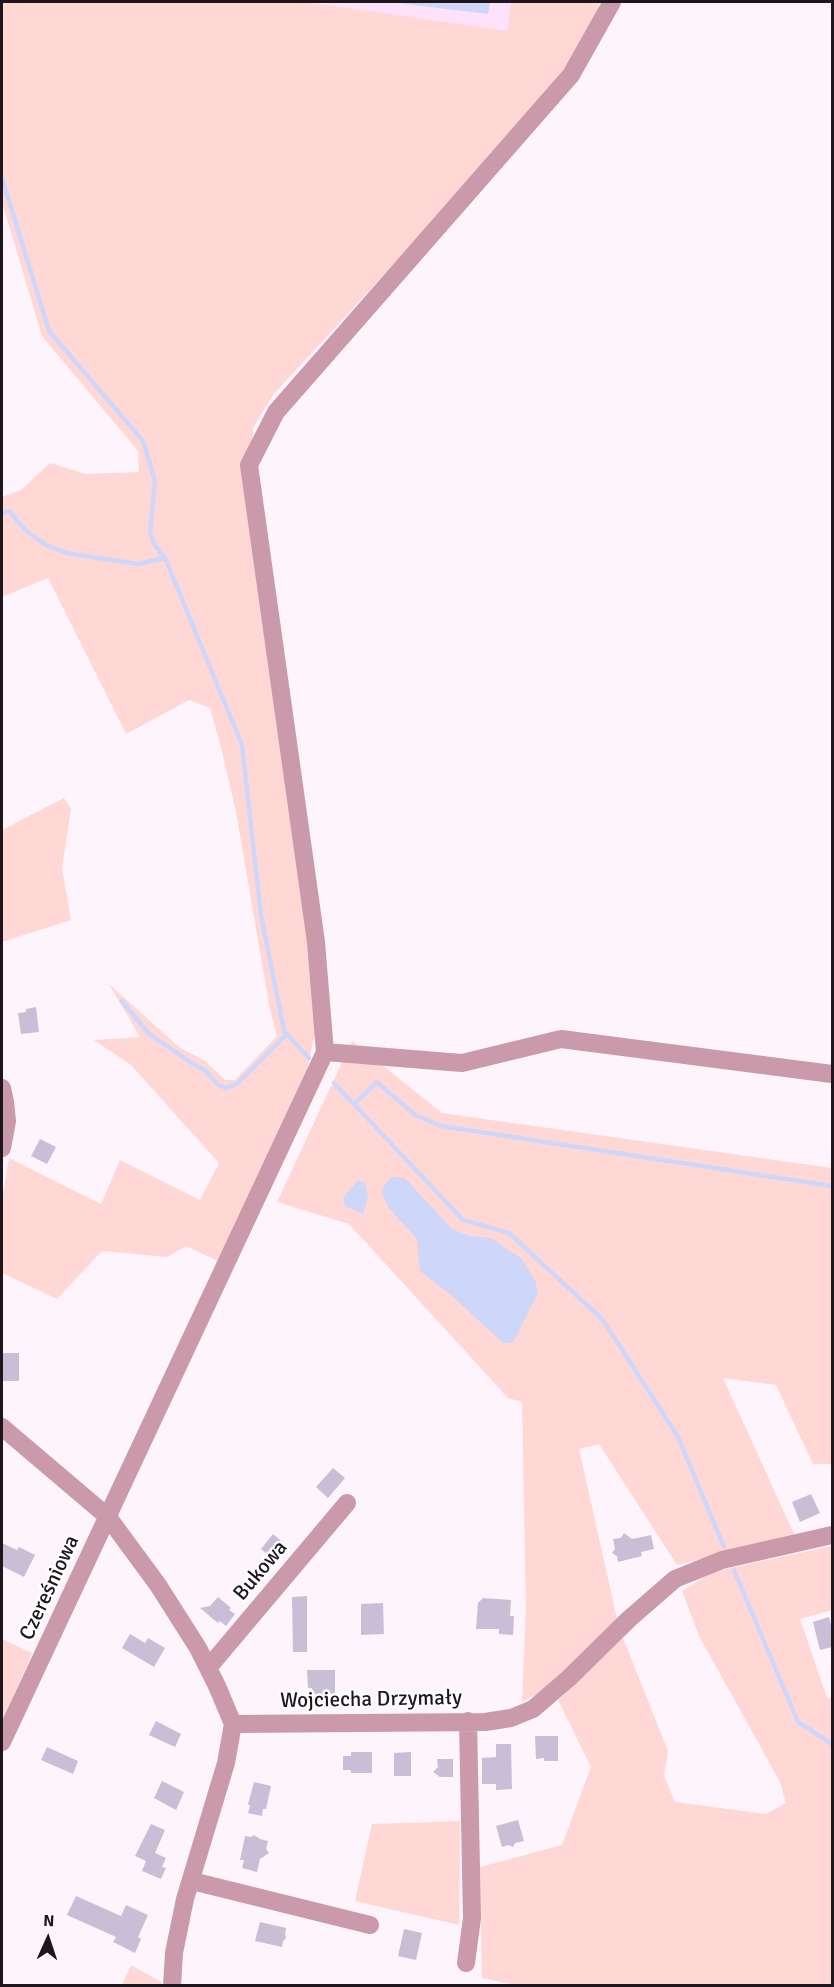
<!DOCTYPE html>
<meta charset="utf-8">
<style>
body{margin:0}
#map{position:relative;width:834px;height:1987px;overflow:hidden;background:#fdf4fc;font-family:Signika,sans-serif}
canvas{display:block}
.frame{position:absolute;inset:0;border:3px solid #1d161d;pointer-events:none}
.north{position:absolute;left:18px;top:1909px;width:60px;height:60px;-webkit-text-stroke:4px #fff;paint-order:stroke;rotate:3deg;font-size:16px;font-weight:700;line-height:24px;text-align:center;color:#1d161d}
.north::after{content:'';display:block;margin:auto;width:21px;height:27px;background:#1d161d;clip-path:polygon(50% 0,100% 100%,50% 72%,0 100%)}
</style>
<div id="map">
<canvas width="834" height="1987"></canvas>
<div class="frame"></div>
<div class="north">N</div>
</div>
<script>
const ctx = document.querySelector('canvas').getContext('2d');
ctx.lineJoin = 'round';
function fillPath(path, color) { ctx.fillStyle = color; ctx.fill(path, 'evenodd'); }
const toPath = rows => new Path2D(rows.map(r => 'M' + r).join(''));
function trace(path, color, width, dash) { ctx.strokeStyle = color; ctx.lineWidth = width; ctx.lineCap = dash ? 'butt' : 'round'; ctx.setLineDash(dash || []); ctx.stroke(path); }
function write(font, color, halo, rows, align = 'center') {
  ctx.font = font + ' Signika,sans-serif'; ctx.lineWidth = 5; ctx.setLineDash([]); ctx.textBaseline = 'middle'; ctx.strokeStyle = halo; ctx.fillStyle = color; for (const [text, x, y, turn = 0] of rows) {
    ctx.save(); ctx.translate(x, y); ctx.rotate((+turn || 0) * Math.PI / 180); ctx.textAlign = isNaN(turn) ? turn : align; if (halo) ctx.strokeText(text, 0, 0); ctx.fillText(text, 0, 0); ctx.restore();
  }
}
fillPath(toPath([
 [307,2,511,2,507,32]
]), '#fee2fb');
fillPath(toPath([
 [2,2,307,2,507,31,511,2,600,2,587,43,482,168,273,395,253,428,257,567,319,1015,305,1079,220,1262,186,1246,167,1257,102,1251,57,1299,2,1273,2,1200,9,1158,101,1204,120,1160,200,1200,219,1163,131,1065,94,1040,140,1037,109,984,179,1047,205,1061,225,1080,235,1080,277,1036,270,1010,236,812,221,747,210,708,189,700,126,734,48,578,2,597,2,497,21,490,50,463,86,474,139,472,138,451,42,336,2,202],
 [64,798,71,809,62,868,71,920,2,942,2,830],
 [352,1041,442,1113,832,1168,832,1464,813,1464,776,1385,723,1378,795,1536,677,1565,599,1444,579,1449,617,1619,551,1686,522,1702,526,1609,522,1402,508,1398,349,1224,277,1202],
 [832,1546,832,1610,800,1619,827,1698,832,1698,832,1985,520,1986,482,1978,480,1867,562,1845,591,1767,558,1700,623,1638,668,1751,664,1776,675,1802,766,1814,786,1803,780,1782,699,1636,682,1591,713,1572],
 [2,1639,32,1653,2,1722],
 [460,1821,459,1925,355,1901,372,1824],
 [131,1965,161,1982,162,1985,122,1985]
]), '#ffd8d5');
fillPath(toPath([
 [389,2,490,2,488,14],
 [392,1177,405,1178,452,1229,470,1236,491,1238,522,1259,535,1280,538,1293,513,1343,503,1343,451,1295,420,1271,417,1239,388,1207,382,1192,385,1184],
 [358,1180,365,1183,368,1198,363,1214,345,1206,343,1198]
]), '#ced6f9');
trace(toPath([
 [2,178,49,331,143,441,155,481,150,532,154,544,165,558],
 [2,513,9,511,26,531,46,545,66,553,138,564,165,558,242,745,261,915,284,1031,309,1058],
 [122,1001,148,1033,193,1064,206,1071,217,1084,226,1088,237,1084,287,1034],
 [334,1083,463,1220,509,1233,603,1320,678,1437,724,1547],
 [354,1104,377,1082,415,1115,441,1126,832,1186],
 [734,1570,798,1722,832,1744]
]), '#ced6f9', 4.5);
fillPath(toPath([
 [36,1007,39,1032,21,1034,18,1013,26,1012,26,1009],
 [40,1139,56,1147,47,1164,31,1156],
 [2,1353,19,1353,19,1381,2,1381],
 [333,1468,345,1478,328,1498,316,1487],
 [811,1494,820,1513,800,1522,792,1502],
 [624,1533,632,1539,651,1535,654,1549,641,1552,642,1556,618,1562,617,1556,612,1553,615,1549,613,1539,621,1538],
 [273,1534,286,1545,274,1559,261,1549],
 [2,1543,17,1550,19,1547,35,1555,24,1577,2,1566],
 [307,1596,307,1652,293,1652,292,1597],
 [218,1597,231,1608,229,1610,235,1614,226,1626,220,1621,218,1623,200,1608,210,1606],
 [483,1598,511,1600,510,1616,514,1616,513,1635,499,1634,499,1629,476,1629,478,1603],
 [383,1603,384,1634,361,1635,361,1604],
 [829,1617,832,1628,832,1647,820,1650,813,1622],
 [130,1634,145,1643,148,1638,165,1648,154,1667,122,1648],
 [307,1670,335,1670,335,1694,313,1694,312,1688,308,1688],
 [156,1721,181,1734,175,1747,149,1735],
 [535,1736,558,1736,558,1761,544,1761,544,1758,536,1759],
 [496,1744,511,1744,512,1789,496,1790,496,1784,482,1784,482,1758,496,1757],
 [47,1747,78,1761,73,1774,41,1760],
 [351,1752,372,1752,372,1773,351,1773,351,1770,343,1770,343,1756,351,1756],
 [411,1752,411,1776,394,1776,394,1753],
 [437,1759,453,1759,453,1777,440,1777,433,1772,438,1767],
 [162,1781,184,1792,176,1810,154,1798],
 [254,1782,271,1786,266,1809,263,1809,262,1816,248,1813,250,1806,248,1804],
 [518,1820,524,1841,515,1843,513,1847,508,1845,502,1847,496,1826],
 [151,1824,165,1830,155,1853,166,1858,162,1867,166,1868,161,1879,142,1871,146,1861,135,1856],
 [254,1835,260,1839,268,1841,266,1849,269,1853,260,1859,257,1872,242,1868,244,1860,240,1860,245,1836,251,1837],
 [76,1896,121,1916,126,1905,148,1915,138,1937,141,1939,135,1953,113,1942,116,1937,67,1915],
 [260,1922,286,1928,285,1934,286,1938,283,1941,282,1947,255,1941],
 [404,1929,422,1933,416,1960,398,1956]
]), '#c8bfd7');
trace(toPath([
 [325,1052,462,1063,561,1039,832,1074],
 [2,1088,5,1102,7,1121,2,1148],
 [2,1427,108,1517,158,1585,198,1648,217,1686,233,1724],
 [208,1668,347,1503],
 [233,1724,485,1722,511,1718,533,1709,569,1678,629,1619,675,1579,722,1560,832,1535],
 [2,1742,325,1052,316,942,249,465,276,412,571,75,612,2],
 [192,1881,370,1925],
 [466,1963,472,1918,468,1721],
 [172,1986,174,1953,185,1899,226,1763,233,1724]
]), '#ca99aa', 18);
write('21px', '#1d161d', '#fff', [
 ["Bukowa",261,1571,-50],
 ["Czereśniowa",50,1588,-65],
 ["Wojciecha Drzymały",371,1700,-1]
]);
</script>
